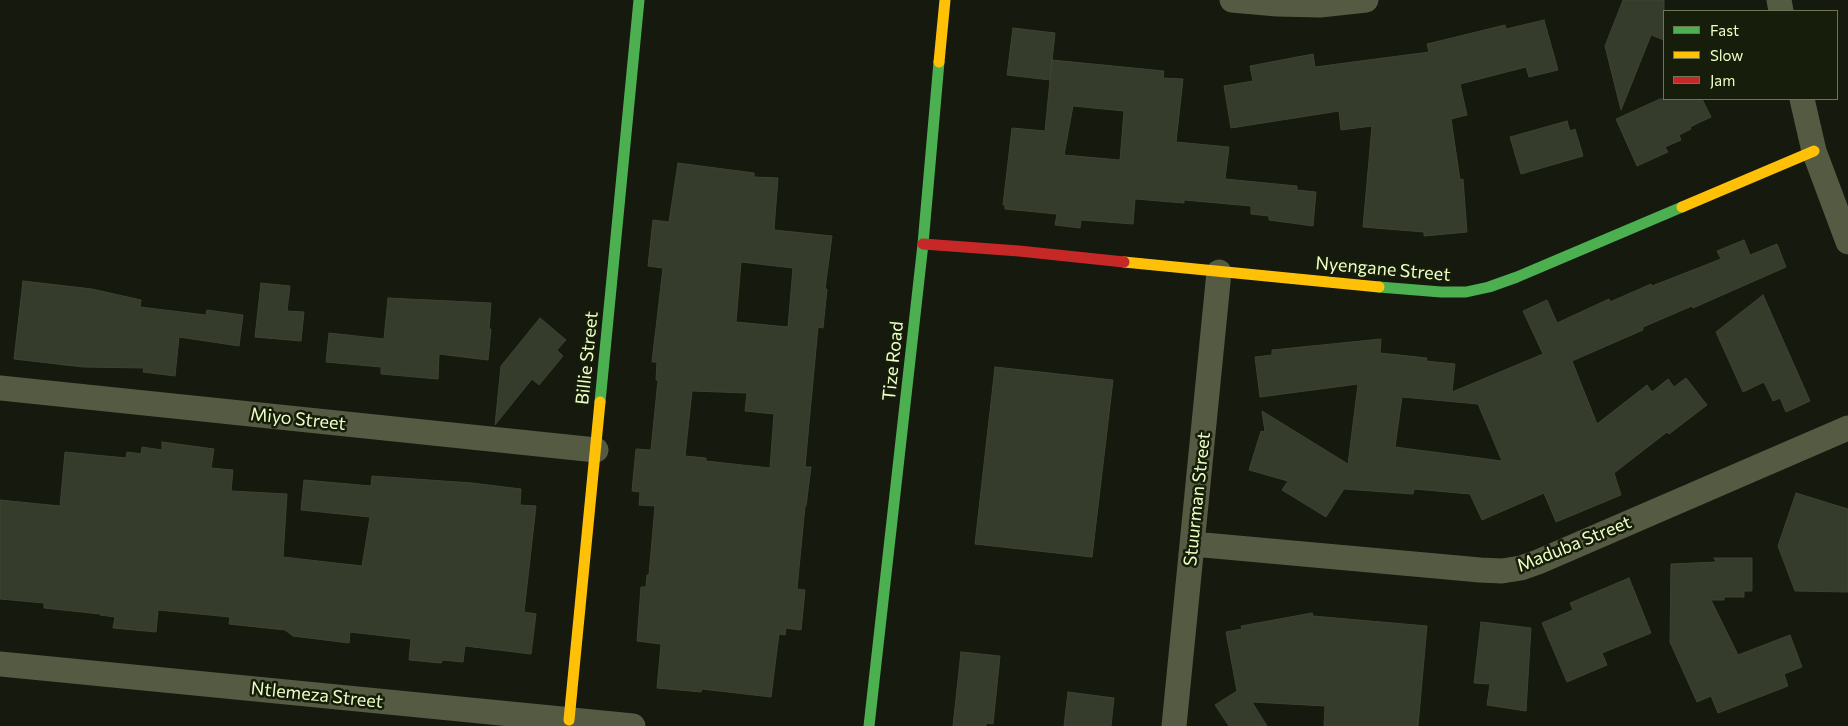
<!DOCTYPE html>
<style>
body{margin:0}
#map{position:relative;width:1848px;height:726px;overflow:hidden;background:#15190e;font-family:Commissioner,sans-serif}
canvas{display:block}
.legend{position:absolute;left:1663px;top:10px;width:175px;height:90px;box-sizing:border-box;background:#161d0a;border:1px solid #6c7755;margin:0;padding:6px 9px;list-style:none;font-size:15px;color:#eeffc6}
.legend li{display:flex;align-items:center;gap:10px;height:25px}
.legend b{width:25px;border:1px solid #6c7755}
</style>
<div id="map">
<canvas width="1848" height="726"></canvas>
<ul class="legend">
<li><b style="height:6px;background:#4caf50"></b>Fast</li>
<li><b style="height:6px;background:#ffc107"></b>Slow</li>
<li><b style="height:6px;background:#c62828"></b>Jam</li>
</ul>
</div>
<script>
const ctx = document.querySelector('canvas').getContext('2d');
ctx.lineJoin = 'round';
function fillPath(path, color) { ctx.fillStyle = color; ctx.fill(path, 'evenodd'); }
const toPath = rows => new Path2D(rows.map(r => 'M' + r).join(''));
function trace(path, color, width, dash) { ctx.strokeStyle = color; ctx.lineWidth = width; ctx.lineCap = dash ? 'butt' : 'round'; ctx.setLineDash(dash || []); ctx.stroke(path); }
function write(font, color, halo, rows, align = 'center') {
  ctx.font = font + ' Commissioner,sans-serif'; ctx.lineWidth = 5; ctx.setLineDash([]); ctx.textBaseline = 'middle'; ctx.strokeStyle = halo; ctx.fillStyle = color; for (const [text, x, y, turn = 0] of rows) {
    ctx.save(); ctx.translate(x, y); ctx.rotate((+turn || 0) * Math.PI / 180); ctx.textAlign = isNaN(turn) ? turn : align; if (halo) ctx.strokeText(text, 0, 0); ctx.fillText(text, 0, 0); ctx.restore();
  }
}
const building = toPath([
 [1623,0,1664,0,1664,40,1651,35,1621,110,1605,46,1623,0],
 [1544,20,1558,70,1529,77,1526,67,1460,84,1467,115,1451,119,1460,180,1463,179,1467,232,1424,236,1424,232,1363,227,1372,126,1341,130,1339,111,1231,128,1224,86,1253,81,1250,66,1313,54,1315,67,1429,52,1427,44,1505,25,1506,29,1544,20],
 [1013,28,1055,33,1050,80,1007,75,1013,28],
 [1052,60,1164,71,1163,78,1183,79,1176,142,1229,147,1225,179,1297,186,1297,190,1316,192,1313,226,1269,220,1269,216,1251,214,1251,206,1184,200,1184,203,1135,199,1133,224,1081,220,1080,228,1055,225,1057,214,1005,209,1005,205,1003,205,1012,128,1045,131,1052,60],
 [1073,106,1124,111,1120,160,1064,155,1073,106],
 [1660,99,1702,99,1711,117,1690,127,1691,129,1679,135,1681,140,1665,147,1668,152,1637,166,1616,119,1660,99],
 [1567,121,1570,131,1575,129,1583,156,1521,174,1510,137,1567,121],
 [678,163,754,173,754,177,778,178,774,230,832,236,825,289,827,289,823,328,818,327,805,467,811,467,806,506,805,506,797,589,805,590,801,630,786,628,785,635,779,634,771,697,702,689,701,692,657,688,661,644,637,641,641,587,646,587,647,575,649,575,655,506,639,505,640,492,632,491,636,449,651,450,658,380,656,380,657,362,652,362,663,268,648,266,653,220,669,222,678,163],
 [741,262,793,268,788,327,736,322,741,262],
 [692,391,747,393,745,411,774,414,770,468,706,461,706,458,685,456,692,391],
 [1744,240,1750,255,1777,244,1786,267,1693,308,1692,306,1643,327,1643,330,1572,361,1597,424,1647,385,1652,392,1668,379,1674,387,1686,378,1707,405,1669,434,1667,432,1614,473,1621,495,1556,522,1544,493,1482,520,1470,494,1414,489,1413,494,1344,489,1326,517,1282,490,1288,481,1249,470,1261,431,1265,432,1262,411,1348,464,1358,384,1260,397,1255,357,1272,355,1272,350,1381,339,1380,353,1427,358,1426,361,1455,364,1452,392,1543,354,1523,311,1547,300,1557,323,1609,299,1610,302,1651,284,1652,286,1721,259,1717,251,1744,240],
 [1402,397,1478,404,1502,461,1395,447,1402,397],
 [23,281,92,289,141,300,140,307,206,315,207,310,243,315,239,346,179,337,175,376,143,372,144,368,83,367,14,359,23,281],
 [261,283,290,286,287,311,304,312,301,341,255,337,261,283],
 [1763,295,1810,401,1786,412,1780,398,1773,401,1764,382,1743,392,1716,332,1763,295],
 [388,298,491,303,489,329,491,329,488,360,439,354,438,379,381,374,381,367,326,362,329,333,384,339,388,298],
 [540,318,566,340,557,350,563,356,539,385,532,379,495,425,501,366,540,318],
 [995,367,1113,380,1092,557,975,544,995,367],
 [162,442,214,449,211,468,233,470,231,491,287,494,283,557,362,566,370,517,301,510,304,480,371,486,372,476,472,483,521,489,520,505,536,506,524,612,536,614,531,654,465,646,463,662,443,660,441,663,409,660,411,639,350,632,349,643,293,636,285,630,229,624,230,617,158,610,156,632,113,628,115,617,100,615,100,614,44,608,44,603,0,599,0,500,60,506,65,452,126,458,127,452,141,454,142,447,162,450,162,442],
 [1796,493,1848,509,1848,592,1795,591,1778,546,1796,493],
 [1714,558,1752,558,1752,591,1744,591,1744,597,1724,597,1724,600,1711,600,1738,655,1790,635,1802,667,1784,674,1788,686,1718,713,1711,696,1697,702,1670,642,1671,564,1716,562,1714,558],
 [1629,578,1651,633,1602,653,1607,665,1567,682,1542,623,1573,610,1570,603,1629,578],
 [1312,613,1313,616,1427,626,1418,726,1324,726,1325,706,1252,702,1267,726,1229,726,1215,705,1237,691,1226,632,1242,629,1241,626,1312,613],
 [1481,622,1531,628,1526,711,1487,705,1490,684,1474,683,1481,622],
 [961,652,1000,656,993,724,986,723,986,726,953,726,961,652],
 [1068,692,1114,698,1111,726,1064,726,1068,692]
]);
fillPath(building, '#363c2b');
trace(building, '#3c4430', 1);
trace(toPath([
 [1232,0,1277,4,1320,5,1366,0],
 [1779,0,1781,11],
 [1802,99,1814,151,1848,242],
 [0,388,596,450],
 [1193,544,1480,570,1502,571,1521,568,1538,562,1848,428],
 [0,664,633,726],
 [1174,726,1219,272]
]), '#555a42', 25);
trace(toPath([
 [1379,287,1441,292,1466,292,1489,287,1517,277,1682,207],
 [600,402,639,0],
 [869,726,923,244,939,62]
]), '#4caf50', 11);
trace(toPath([
 [939,62,945,0],
 [1682,207,1814,151],
 [1124,262,1379,287],
 [569,720,600,402]
]), '#ffc107', 11);
trace(toPath([
 [923,244,1019,251,1124,262]
]), '#c62828', 11);
write('18px', '#eeffc6', '#161d0a', [
 ["Nyengane Street",1383,269,5],
 ["Billie Street",587,358,-84],
 ["Tize Road",893,361,-84],
 ["Miyo Street",298,419,6],
 ["Stuurman Street",1197,499,-84],
 ["Maduba Street",1574,544,-22],
 ["Ntlemeza Street",317,695,6]
]);
</script>
